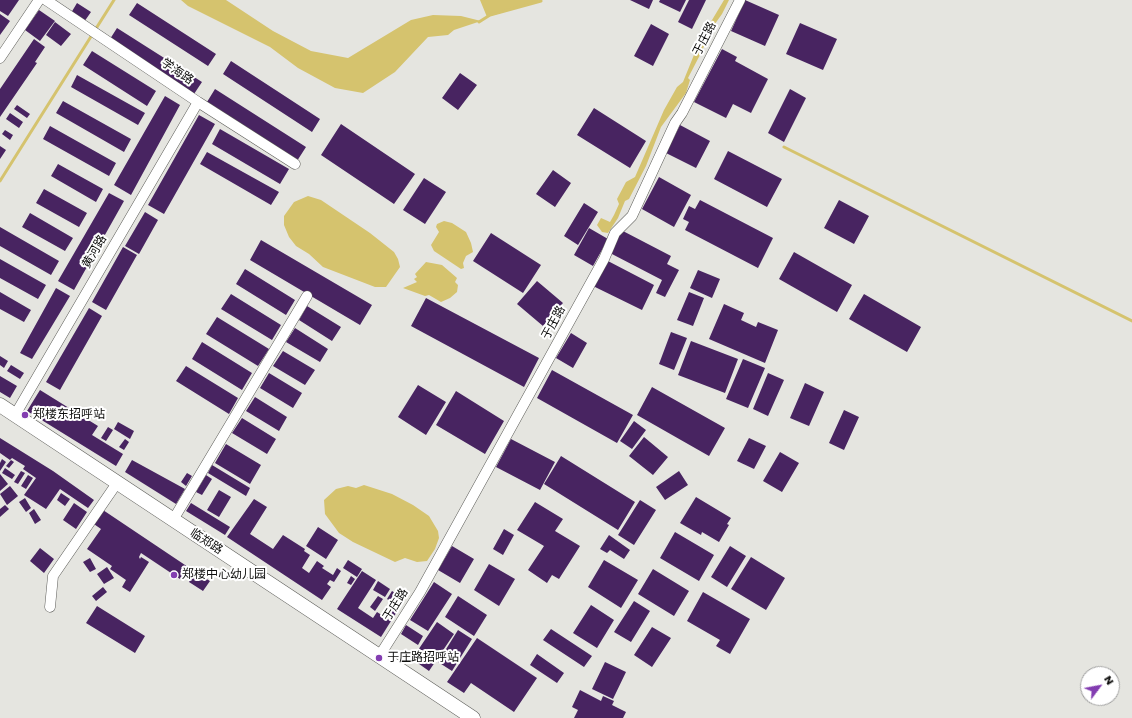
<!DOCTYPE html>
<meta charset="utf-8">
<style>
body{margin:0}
#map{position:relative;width:1132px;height:718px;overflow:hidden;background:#e5e5e0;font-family:Poppins,sans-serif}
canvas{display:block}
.north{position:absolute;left:1080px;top:666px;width:40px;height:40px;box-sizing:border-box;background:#fff;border:1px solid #9e9e9e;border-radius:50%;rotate:58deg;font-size:11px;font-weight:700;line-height:16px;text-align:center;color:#0d0d0c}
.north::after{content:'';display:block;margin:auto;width:14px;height:18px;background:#833db1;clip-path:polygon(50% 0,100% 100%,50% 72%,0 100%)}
</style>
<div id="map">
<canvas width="1132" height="718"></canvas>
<div class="north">N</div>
</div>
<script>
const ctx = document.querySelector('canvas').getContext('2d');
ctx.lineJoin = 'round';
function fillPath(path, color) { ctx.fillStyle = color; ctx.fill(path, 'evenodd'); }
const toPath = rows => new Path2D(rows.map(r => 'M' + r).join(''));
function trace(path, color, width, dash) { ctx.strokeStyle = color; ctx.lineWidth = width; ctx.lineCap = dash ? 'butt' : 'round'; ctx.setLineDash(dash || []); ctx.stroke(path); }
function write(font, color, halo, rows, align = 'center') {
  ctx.font = font + ' Poppins,"Noto Sans SC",sans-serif'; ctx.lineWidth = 4; ctx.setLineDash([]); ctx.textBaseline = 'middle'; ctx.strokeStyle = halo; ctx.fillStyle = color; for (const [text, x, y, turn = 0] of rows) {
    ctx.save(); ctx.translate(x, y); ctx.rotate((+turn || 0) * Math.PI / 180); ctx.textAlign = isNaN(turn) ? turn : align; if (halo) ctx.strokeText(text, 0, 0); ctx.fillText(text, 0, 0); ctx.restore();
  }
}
fillPath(toPath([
 [181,0,226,0,273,31,311,51,348,58,411,20,433,15,461,16,481,21,454,30,448,35,428,37,395,72,363,93,335,88,298,68,270,47,188,6],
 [480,0,539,0,538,2,487,17],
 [724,0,729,0,722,14,712,28,701,53,688,78,690,80,686,93,661,127,646,166,629,199,625,201,618,218,608,233,602,232,597,225,601,218,610,222,614,215,619,204,617,199,626,182,635,177,664,110,677,87,683,82,700,40],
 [308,196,321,200,370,233,394,252,398,259,400,267,386,287,375,287,323,267,309,254,296,246,289,237,284,225,284,216,294,202],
 [444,221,452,223,466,232,471,243,473,252,466,256,463,263,464,268,461,269,434,251,431,245,439,232,436,227,437,224],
 [426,262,442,265,457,278,455,282,458,285,457,292,450,298,441,302,429,295,425,296,403,288,417,282,414,279,417,277,415,274],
 [364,485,392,494,413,505,429,516,438,531,439,538,435,549,427,561,417,562,405,558,395,562,353,542,339,533,325,514,324,500,336,489,348,486,356,488]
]), '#d5c36e');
trace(toPath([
 [479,22,490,15,541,1],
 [784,147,1132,321],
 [0,181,114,0]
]), '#d5c36e', 3);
fillPath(toPath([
 [0,0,19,0,8,16,0,11],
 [630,0,653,0,649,9],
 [660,0,686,0,680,12,659,2],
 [689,0,706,0,692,29,678,22],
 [745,0,779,15,765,46,731,31],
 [77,3,91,12,84,22,71,13],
 [137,3,216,54,208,66,129,15],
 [39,10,55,21,40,41,25,30],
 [0,14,10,21,0,35],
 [55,22,71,34,61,46,46,35],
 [800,23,837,39,823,70,786,54],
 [651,24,669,34,653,66,634,56],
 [117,28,202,82,194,94,110,39],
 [34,39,45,47,35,62,37,63,0,117,0,89],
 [722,49,737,57,735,61,768,79,751,113,733,104,726,118,694,102],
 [92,51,156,91,147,106,83,65],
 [231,61,320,119,312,132,223,74],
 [460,73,477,85,458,110,442,98],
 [77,75,145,113,138,125,71,87],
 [215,89,306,147,297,161,207,102],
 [790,89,806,98,784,142,768,133],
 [165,96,180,105,131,195,114,185],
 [63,101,131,139,124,152,56,113],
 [17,105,30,114,27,118,14,109],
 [594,108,646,141,630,168,577,135],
 [10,113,23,122,19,128,6,119],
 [199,115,215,124,164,214,148,205],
 [341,124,415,174,394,204,321,155],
 [680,125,710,141,696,168,666,153],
 [50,126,116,163,109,176,43,139],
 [220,129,289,169,280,184,212,144],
 [5,130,13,135,10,140,2,134],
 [0,146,6,150,0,159],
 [728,151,782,179,767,207,714,179],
 [207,152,279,192,271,205,200,164],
 [58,164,103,189,96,202,51,176],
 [553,170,571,183,555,207,536,194],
 [659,177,691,195,674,227,642,209],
 [424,178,446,192,425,224,403,210],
 [44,189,87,213,79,227,36,203],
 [109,193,124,201,74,290,58,281],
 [700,200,773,238,758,268,685,230,689,222,683,219,689,206,695,209],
 [839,200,869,216,854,244,824,228],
 [584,203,598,212,578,245,564,236],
 [145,212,158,220,139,254,125,246],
 [30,213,73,238,65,251,22,227],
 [0,227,59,261,51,275,0,246],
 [589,228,608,239,593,266,574,255],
 [621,230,671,256,667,264,679,270,665,297,656,293,662,280,610,253],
 [491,233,541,265,523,293,473,261],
 [261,240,372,305,360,325,250,260],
 [123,247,137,255,106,310,92,302],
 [794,252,852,285,837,312,779,279],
 [0,259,46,285,38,299,0,278],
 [606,260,654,285,642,310,593,286],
 [245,269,295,300,286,315,236,284],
 [698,270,720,279,712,298,690,288],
 [537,281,563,303,543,326,517,304],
 [56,288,70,296,32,359,20,353],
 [0,292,31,310,24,322,0,309],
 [689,292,704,298,693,326,677,320],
 [231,294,281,325,272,340,221,309],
 [864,294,921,327,907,352,849,319],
 [426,298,539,358,524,387,411,326],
 [724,304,744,313,741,320,756,327,758,322,778,330,765,363,709,339],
 [307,306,341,327,332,341,299,320],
 [89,308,102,316,60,390,46,382],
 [217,317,269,349,258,366,206,334],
 [295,328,328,349,320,362,286,342],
 [671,332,687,338,674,370,659,364],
 [571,333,587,343,573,368,556,358],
 [691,341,738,359,725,393,678,375],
 [202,342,252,373,242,390,192,359],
 [283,351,315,370,305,385,273,366],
 [0,356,8,361,4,368,0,365],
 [743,359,765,368,748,408,726,399],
 [11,365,24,373,20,379,7,371],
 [186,366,238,398,229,414,176,381],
 [552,370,633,415,617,443,537,398],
 [269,373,302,393,293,408,260,388],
 [768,373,784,380,768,416,753,409],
 [0,376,17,386,10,398,0,392],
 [805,383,824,392,809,426,790,418],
 [418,385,446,402,426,435,398,417],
 [652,387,725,428,709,456,637,415],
 [40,390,98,426,92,435,123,454,116,466,27,411],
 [456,391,504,421,485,454,436,425],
 [255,397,287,417,279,431,246,411],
 [844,410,859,417,844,450,829,443],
 [242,418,276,439,267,454,232,433],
 [634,421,646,430,632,449,620,441],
 [118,422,134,431,130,439,114,429],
 [108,427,113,430,106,441,101,438],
 [644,437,668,457,653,475,629,456],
 [0,438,53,471,94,500,88,508,60,489,46,509,24,495,36,478,23,469,25,466,12,458,10,460,0,453],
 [749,438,766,446,754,469,737,461],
 [125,439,129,442,124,450,119,447],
 [511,439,555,462,540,490,496,467],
 [226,444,261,465,250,484,215,463],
 [780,452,799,463,782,492,763,481],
 [561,456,635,502,618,530,544,484],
 [2,459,6,462,0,471,0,463],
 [11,460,14,462,9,468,6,466],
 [132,460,185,489,176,504,125,472],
 [212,465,250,488,246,496,208,473],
 [5,468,15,475,12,479,2,473],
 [21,471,25,473,18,484,14,482],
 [679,471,688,485,665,500,656,487],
 [187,473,192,476,186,486,181,482],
 [0,474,8,484,0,491],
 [28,475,33,478,26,489,21,486],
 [206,475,212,479,202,495,196,492],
 [10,486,18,496,7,505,0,494],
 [219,490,231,497,219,517,207,510],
 [61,493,70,499,65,506,57,500],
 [696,497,731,518,727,524,729,525,719,542,702,532,701,535,680,523],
 [25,498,31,508,26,512,19,502],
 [254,499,267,507,250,534,273,549,283,535,305,549,304,551,310,555,302,568,309,573,317,561,324,566,322,568,333,575,337,568,341,571,334,582,330,580,327,584,331,587,322,600,227,537],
 [640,500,656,510,634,545,618,535],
 [535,502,563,519,555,531,580,546,559,579,552,575,547,583,528,570,544,546,517,530],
 [74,503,87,512,76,529,63,520],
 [191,503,230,527,225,535,186,511],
 [5,505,9,509,0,517,0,509],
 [100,508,188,567,180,579,141,553,139,557,140,559,141,557,149,562,130,592,122,587,126,580,110,569,112,566,87,549,101,529,91,522],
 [34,509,41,520,35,524,29,513],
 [318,527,338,540,326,559,306,546],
 [504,529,514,535,503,555,493,549],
 [675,532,714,555,699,581,660,558],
 [609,535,630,550,624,559,610,550,607,553,600,549],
 [452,546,474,559,460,583,438,570],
 [730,546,746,556,727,587,711,577],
 [40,548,54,559,44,573,30,561],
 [751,557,785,578,766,610,731,589],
 [90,558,96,569,90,572,83,562],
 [348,560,362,569,357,577,343,568],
 [604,560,638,580,621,608,588,587],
 [489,564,515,579,499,606,474,590],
 [107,567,114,578,104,584,97,574],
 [653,569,689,591,674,616,638,594],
 [362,571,376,580,358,608,373,618,377,612,391,621,381,637,337,609],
 [195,572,210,581,203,591,189,582],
 [351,576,355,579,351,585,347,583],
 [378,581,390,589,385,597,373,590],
 [434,582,452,594,428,631,410,620],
 [103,587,107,592,96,601,92,596],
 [392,591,405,599,393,618,389,615,396,605,387,599],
 [703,592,750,619,730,654,716,646,720,640,687,621],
 [378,596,383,599,375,611,370,607],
 [458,596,487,615,474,636,445,617],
 [634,601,650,611,631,642,614,632],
 [591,605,614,620,597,648,573,633],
 [97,606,145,636,135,653,86,623],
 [437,622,454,634,429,671,412,659],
 [406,625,423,636,418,645,401,634],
 [652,627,671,638,652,667,634,655],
 [551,629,592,656,584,667,543,640],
 [458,630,472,639,452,671,438,662],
 [477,638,537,678,514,712,471,683,464,693,447,682],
 [537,654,564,673,557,683,530,665],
 [605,662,626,672,613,699,592,689],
 [580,690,601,701,603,696,614,701,612,705,626,712,623,718,574,718,578,710,572,707]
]), '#482461');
const minor = toPath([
 [46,0,198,102,295,164],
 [0,58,39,0],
 [15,415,198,102],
 [173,520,307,296],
 [50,607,53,576,117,483],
 [380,655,420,592,604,259,615,233,632,216,675,123,682,113,740,0]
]);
const secondary = toPath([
 [0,405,473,718]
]);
trace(minor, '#5c5c58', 11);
trace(secondary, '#5c5c58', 15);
trace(minor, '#fff', 10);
trace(secondary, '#fff', 14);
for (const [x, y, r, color] of [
 [25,415,4,"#833db1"],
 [174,575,4,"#833db1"],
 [379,658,4,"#833db1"]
]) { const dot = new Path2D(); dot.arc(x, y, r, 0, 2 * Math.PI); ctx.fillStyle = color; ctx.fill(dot); trace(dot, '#fff', 1.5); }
write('12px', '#0d0d0c', '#fff', [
 ["于庄路",705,39,-63],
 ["学海路",177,72,34],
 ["黄河路",95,252,-60],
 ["于庄路",554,323,-62],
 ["临郑路",206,542,33],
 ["于庄路",396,605,-58]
]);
write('12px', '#0d0d0c', '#fff', [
 ["郑楼东招呼站",33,415],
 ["郑楼中心幼儿园",182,575],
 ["于庄路招呼站",387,658]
], 'left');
</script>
